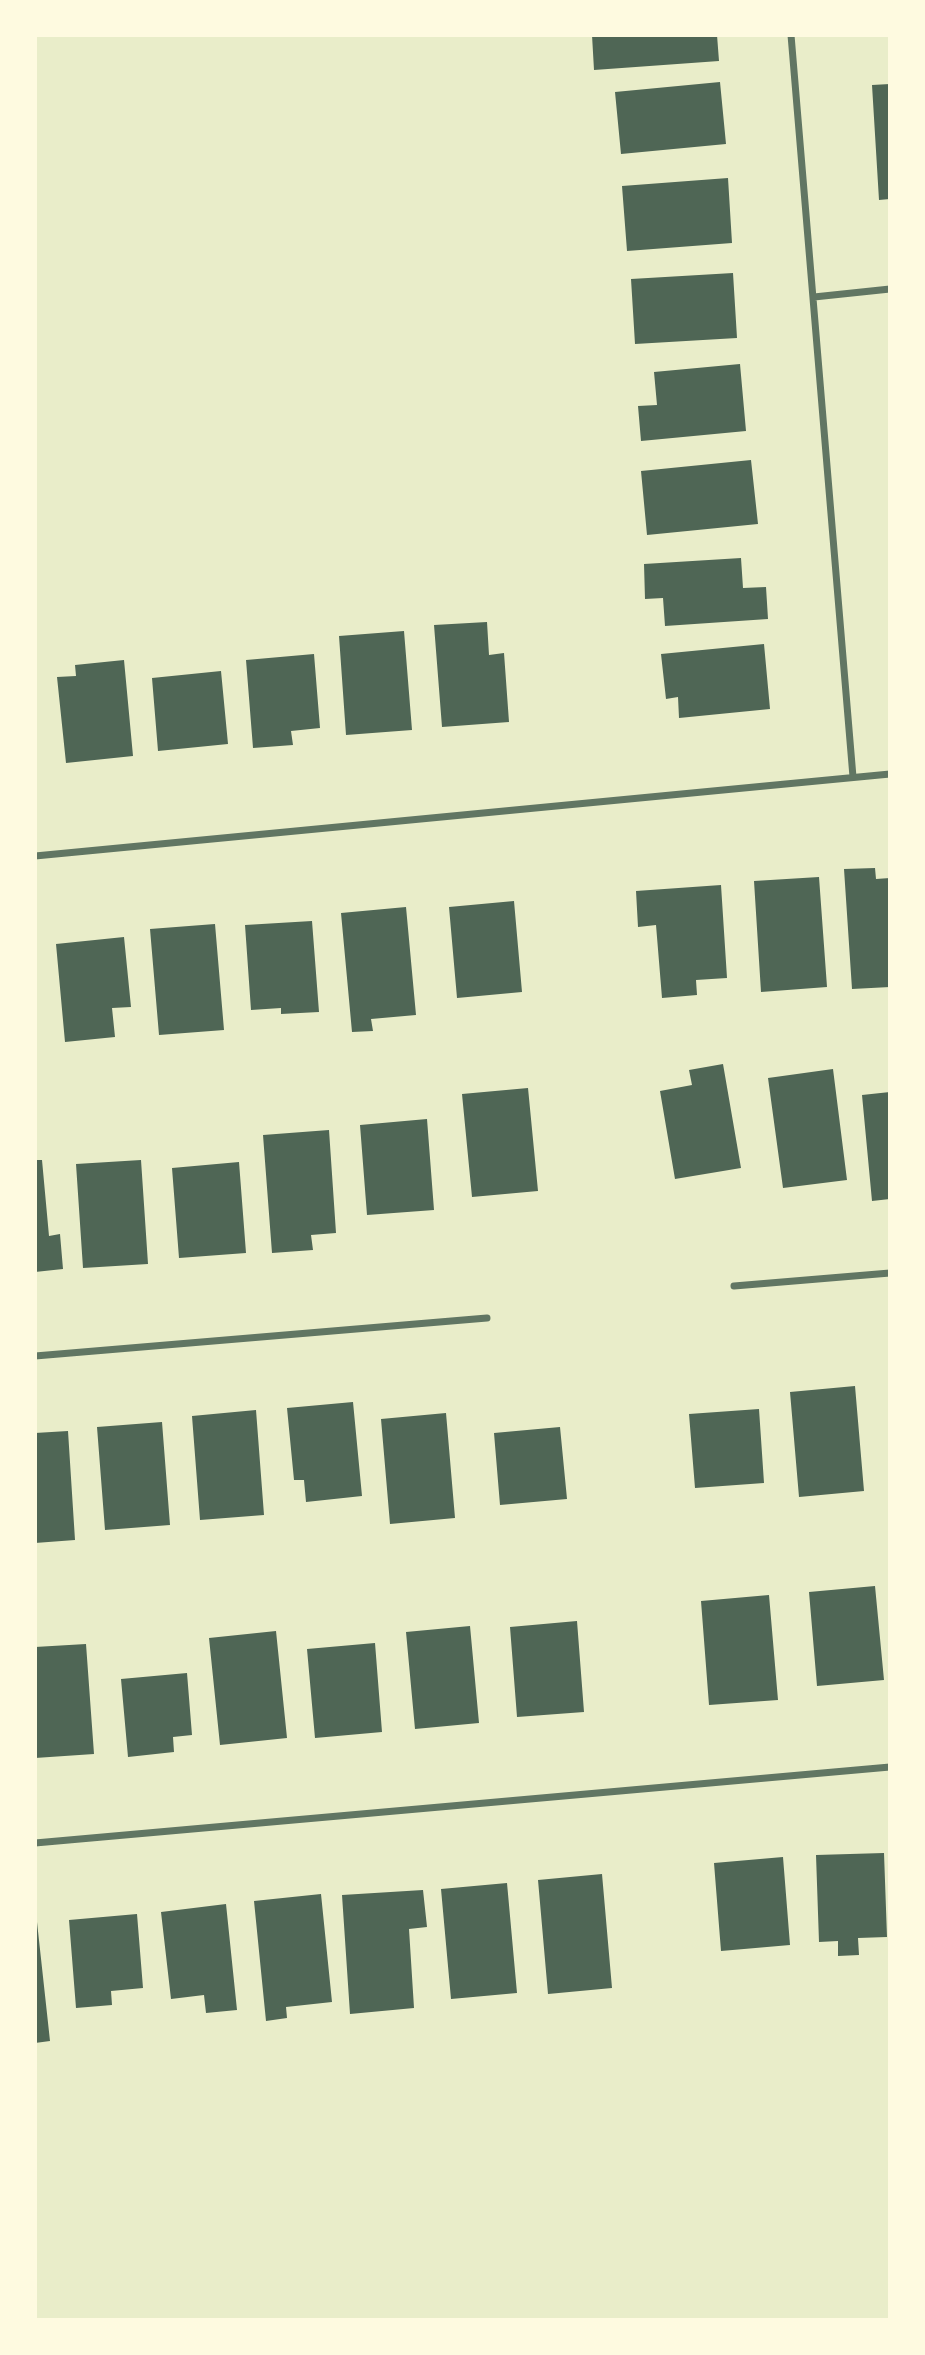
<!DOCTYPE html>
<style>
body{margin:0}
#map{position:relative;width:925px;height:2355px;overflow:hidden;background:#e9edc9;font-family:Manrope,sans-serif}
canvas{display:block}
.frame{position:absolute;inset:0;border:37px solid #fefae0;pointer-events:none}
</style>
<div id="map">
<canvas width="925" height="2355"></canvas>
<div class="frame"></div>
</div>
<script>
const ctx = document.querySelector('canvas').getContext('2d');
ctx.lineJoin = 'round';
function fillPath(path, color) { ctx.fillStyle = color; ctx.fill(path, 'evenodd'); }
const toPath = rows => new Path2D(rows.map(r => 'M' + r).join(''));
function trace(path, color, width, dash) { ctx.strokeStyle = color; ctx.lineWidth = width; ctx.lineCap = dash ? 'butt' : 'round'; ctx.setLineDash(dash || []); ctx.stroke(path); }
fillPath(toPath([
 [592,35,717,35,719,61,594,70],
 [720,82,726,144,621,154,615,92],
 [890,84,890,199,879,200,872,85],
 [728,178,732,243,627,251,622,186],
 [733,273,737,338,635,344,631,279],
 [740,364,746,431,641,441,638,406,657,405,654,372],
 [751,460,758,524,647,535,641,471],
 [741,558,743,588,766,587,768,619,665,626,663,598,645,599,644,564],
 [487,622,489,655,504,653,509,722,442,727,434,625],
 [404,631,412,730,346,735,339,636],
 [764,644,770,709,679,718,678,697,666,699,661,654],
 [314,654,320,728,291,731,293,745,253,748,246,660],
 [124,660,133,756,66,763,57,677,76,676,75,665],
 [221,671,228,744,158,751,152,678],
 [875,868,876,879,890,878,890,987,852,989,844,869],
 [819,877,827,987,761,992,754,881],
 [721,885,727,978,696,980,697,995,662,998,656,925,638,927,636,891],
 [514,901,522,992,457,998,449,907],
 [406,907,416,1015,371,1019,373,1031,352,1032,341,913],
 [312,921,319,1012,281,1014,281,1008,251,1010,245,925],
 [215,924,224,1030,159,1035,150,929],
 [124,937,131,1007,112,1008,115,1037,65,1042,56,944],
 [723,1064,741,1168,675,1179,660,1091,692,1085,689,1070],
 [833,1069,847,1180,783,1188,768,1078],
 [528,1088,538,1191,472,1197,462,1094],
 [890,1092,890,1199,872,1201,862,1095],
 [427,1119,434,1210,367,1215,360,1125],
 [329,1130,336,1233,311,1235,313,1250,272,1253,263,1135],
 [35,1160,42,1160,49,1236,60,1234,63,1269,35,1272],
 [141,1160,148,1264,83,1268,76,1164],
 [239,1162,246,1253,179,1258,172,1168],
 [855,1386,864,1491,799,1497,790,1392],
 [353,1402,362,1496,306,1502,304,1480,294,1480,287,1408],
 [759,1409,764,1483,695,1488,689,1414],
 [256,1410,264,1515,200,1520,192,1416],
 [446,1413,455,1518,390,1524,381,1419],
 [162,1422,170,1525,105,1530,97,1427],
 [560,1427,567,1499,500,1505,494,1433],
 [68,1431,75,1540,35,1543,35,1433],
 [875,1586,884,1680,817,1686,809,1592],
 [769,1595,778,1700,709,1705,701,1601],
 [577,1621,584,1712,517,1717,510,1627],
 [470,1626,479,1723,415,1729,406,1632],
 [276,1631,287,1738,220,1745,209,1638],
 [375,1643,382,1732,315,1738,307,1649],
 [86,1644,94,1754,35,1758,35,1647],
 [187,1673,192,1735,173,1737,174,1752,128,1757,121,1679],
 [884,1853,887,1937,858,1938,859,1955,838,1956,838,1941,819,1942,816,1855],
 [783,1857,790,1945,721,1951,714,1863],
 [602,1874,612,1988,548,1994,538,1880],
 [507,1883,517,1993,451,1999,441,1889],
 [423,1890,427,1927,409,1929,414,2008,350,2014,342,1895],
 [321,1894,332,2002,286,2007,287,2018,266,2021,254,1901],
 [226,1904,237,2010,206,2013,204,1995,171,1999,161,1912],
 [137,1914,143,1988,111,1991,112,2005,76,2008,69,1920],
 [35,1922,37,1922,50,2041,35,2043]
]), '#4f6655');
trace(toPath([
 [791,35,853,777],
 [814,297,890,289],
 [35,856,890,774],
 [734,1286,890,1273],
 [35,1356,487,1318],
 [35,1843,890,1767]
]), '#617663', 7);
</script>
